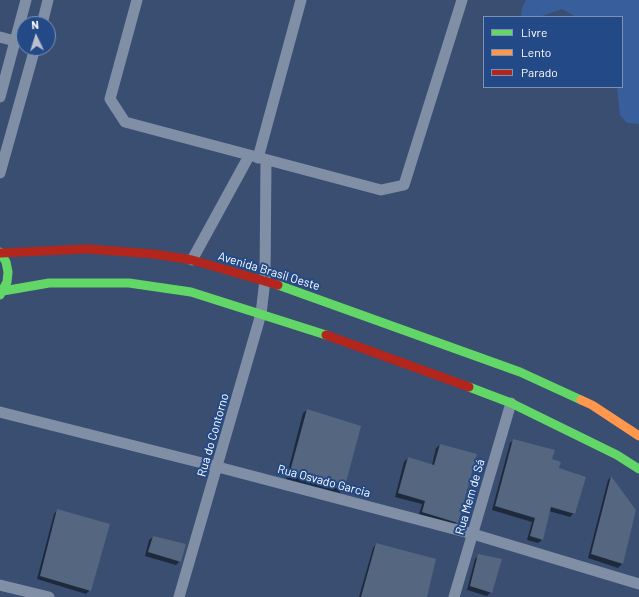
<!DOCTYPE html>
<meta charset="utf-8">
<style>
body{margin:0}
#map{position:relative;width:639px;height:597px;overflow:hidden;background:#394e70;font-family:Barlow,sans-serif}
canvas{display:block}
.legend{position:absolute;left:483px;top:16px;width:140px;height:72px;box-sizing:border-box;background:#234986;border:1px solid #7b92b6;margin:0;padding:5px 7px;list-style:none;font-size:12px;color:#fff}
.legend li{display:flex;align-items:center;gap:8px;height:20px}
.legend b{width:20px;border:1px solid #7b92b6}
.north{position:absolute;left:16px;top:16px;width:40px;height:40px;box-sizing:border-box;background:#234986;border:1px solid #7b92b6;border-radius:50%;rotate:356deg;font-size:11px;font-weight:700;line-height:16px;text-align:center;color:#fff}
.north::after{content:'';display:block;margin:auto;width:14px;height:18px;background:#bac1cd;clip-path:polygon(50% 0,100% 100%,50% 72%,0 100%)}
</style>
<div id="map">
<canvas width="639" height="597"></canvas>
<ul class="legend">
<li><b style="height:5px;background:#63d668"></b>Livre</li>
<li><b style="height:5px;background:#ff974d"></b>Lento</li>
<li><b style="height:5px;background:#b3261e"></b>Parado</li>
</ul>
<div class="north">N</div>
</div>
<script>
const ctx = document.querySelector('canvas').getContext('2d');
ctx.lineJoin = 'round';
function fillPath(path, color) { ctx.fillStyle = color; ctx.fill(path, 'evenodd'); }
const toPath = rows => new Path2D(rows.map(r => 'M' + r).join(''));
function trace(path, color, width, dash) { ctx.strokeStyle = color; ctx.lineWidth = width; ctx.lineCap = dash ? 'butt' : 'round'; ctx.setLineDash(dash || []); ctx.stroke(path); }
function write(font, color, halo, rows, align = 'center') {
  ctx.font = font + ' Barlow,sans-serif'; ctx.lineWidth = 4; ctx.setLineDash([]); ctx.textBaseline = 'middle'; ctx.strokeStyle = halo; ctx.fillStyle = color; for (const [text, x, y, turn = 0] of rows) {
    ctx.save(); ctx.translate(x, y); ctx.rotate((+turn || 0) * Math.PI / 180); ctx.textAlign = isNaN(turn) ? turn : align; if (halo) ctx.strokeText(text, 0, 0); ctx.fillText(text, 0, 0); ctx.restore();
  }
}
fillPath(toPath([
 [526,0,639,0,639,124,627,123,620,115,617,87,622,87,622,17,576,17,562,9,539,17,521,17,522,8]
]), '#385f9c');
fillPath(toPath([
 [307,410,343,489,340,493,286,479,303,413],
 [514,440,551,459,574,513,570,517,549,511,542,540,538,543,527,540,532,522,492,510,510,443],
 [440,445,457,522,453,526,419,515,422,504,395,497,404,462,408,458,432,465,436,448],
 [611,477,635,510,622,564,618,568,588,558,608,480],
 [57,510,90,590,86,594,37,579,54,514],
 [153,537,180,561,176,565,145,556,149,540],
 [376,544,426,597,359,597,373,548],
 [479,555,491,592,487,596,467,590,475,559]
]), '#0007');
fillPath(toPath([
 [307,409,361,426,344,490,289,475],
 [513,439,555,450,552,459,561,462,559,468,586,477,575,514,551,507,543,540,530,536,535,518,495,506],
 [440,444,477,454,458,523,422,512,425,501,398,493,408,457,434,465],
 [611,476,636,510,623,564,591,554],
 [57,509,110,524,91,591,40,576],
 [153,536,186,544,181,562,148,552],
 [376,543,436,559,427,597,361,597],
 [478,554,502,559,492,593,470,586]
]), '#546680');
trace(toPath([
 [137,0,110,99,125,122,381,190,404,185,462,0],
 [42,24,48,0],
 [0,37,15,41],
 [0,97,26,0],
 [258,158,301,0],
 [0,173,35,48],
 [192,260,249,156],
 [0,412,218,467,473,534,639,584],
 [0,585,49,597],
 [179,597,261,314,265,280,266,160],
 [454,597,511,403]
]), '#808fa6', 11);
trace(toPath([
 [0,252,6,262,8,272,7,282,0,295],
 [278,285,520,372,581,400],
 [3,291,49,283,129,283,191,292,326,335],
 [469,387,511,403,617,455,639,469]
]), '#63d668', 9);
trace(toPath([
 [581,400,592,405,639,436]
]), '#ff974d', 9);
trace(toPath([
 [1,253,87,249,154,254,192,260,278,285],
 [326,335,469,387]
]), '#b3261e', 9);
write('12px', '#fff', '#234986', [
 ["Avenida Brasil Oeste",269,271,17],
 ["Rua do Contorno",213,435,-74],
 ["Rua Osvado Garcia",324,481,15],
 ["Rua Mem de Sá",470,497,-74]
]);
</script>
